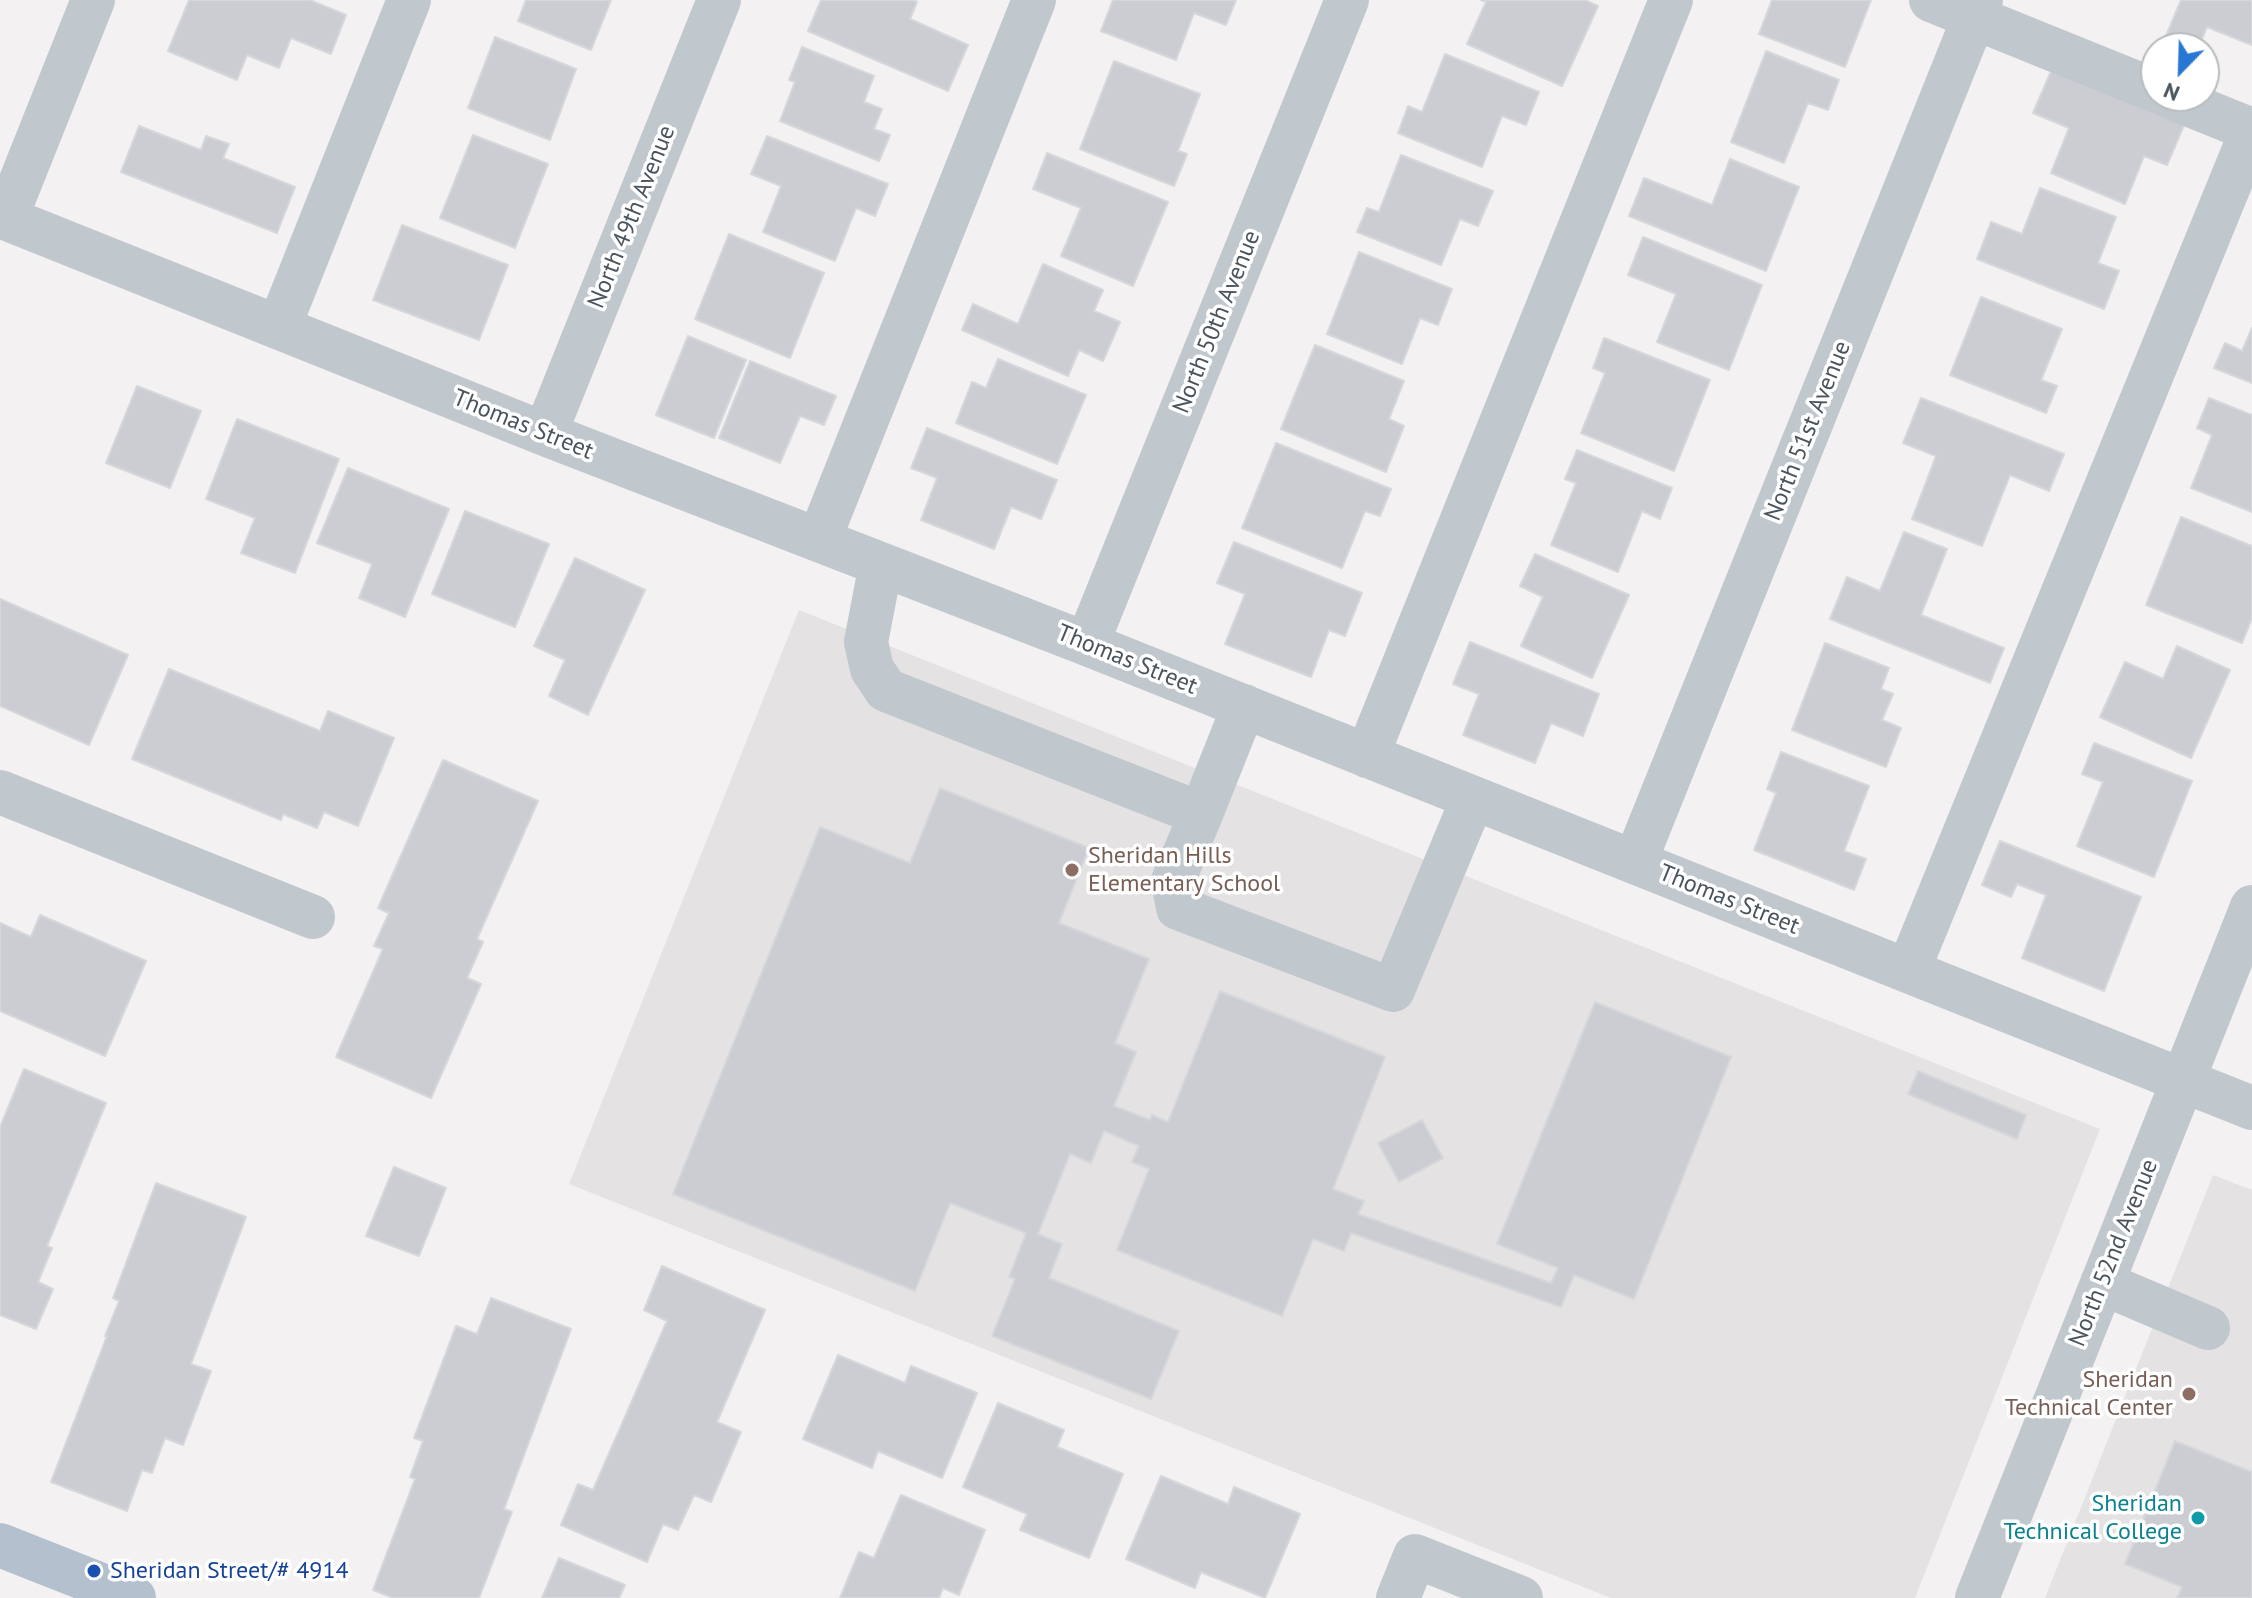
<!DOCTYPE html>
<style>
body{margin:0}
#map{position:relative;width:2252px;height:1598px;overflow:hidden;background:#f3f1f1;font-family:"PT Sans",sans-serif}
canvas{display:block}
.north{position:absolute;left:2140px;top:32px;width:80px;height:80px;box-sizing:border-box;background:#fff;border:2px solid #b7bbbe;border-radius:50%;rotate:203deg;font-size:22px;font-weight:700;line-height:32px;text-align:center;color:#4a545d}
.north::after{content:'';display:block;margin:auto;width:28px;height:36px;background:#2977d5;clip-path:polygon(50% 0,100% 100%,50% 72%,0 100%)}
</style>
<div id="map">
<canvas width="2252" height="1598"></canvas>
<div class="north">N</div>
</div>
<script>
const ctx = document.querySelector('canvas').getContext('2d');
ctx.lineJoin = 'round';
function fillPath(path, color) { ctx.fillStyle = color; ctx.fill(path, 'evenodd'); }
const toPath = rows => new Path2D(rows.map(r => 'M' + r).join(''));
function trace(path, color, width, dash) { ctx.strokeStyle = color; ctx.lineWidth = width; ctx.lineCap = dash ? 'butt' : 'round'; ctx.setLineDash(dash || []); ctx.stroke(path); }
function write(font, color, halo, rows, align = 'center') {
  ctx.font = font + ' "PT Sans",sans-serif'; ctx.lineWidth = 7; ctx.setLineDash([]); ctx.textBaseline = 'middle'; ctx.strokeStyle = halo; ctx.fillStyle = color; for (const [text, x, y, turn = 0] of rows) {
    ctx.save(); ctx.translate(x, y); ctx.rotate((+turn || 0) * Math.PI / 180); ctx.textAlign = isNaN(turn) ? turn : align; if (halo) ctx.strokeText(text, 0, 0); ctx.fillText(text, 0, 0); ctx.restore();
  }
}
fillPath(toPath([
 [799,610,2100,1129,1915,1598,1611,1598,569,1184],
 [2213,1175,2252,1190,2252,1598,2045,1598]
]), '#e4e2e2');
const building = toPath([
 [189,0,310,0,346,15,331,54,291,38,279,68,247,55,237,80,168,51,189,0],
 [526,0,611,0,591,50,518,21,526,0],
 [821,0,912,0,917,2,910,19,968,45,948,91,808,31,821,0],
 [1113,0,1236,0,1226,25,1194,13,1176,60,1101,31,1113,0],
 [1481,0,1585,0,1598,6,1562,86,1467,44,1486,2,1481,0],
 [1772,0,1871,0,1845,67,1759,34,1772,0],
 [2181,0,2252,0,2252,45,2207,27,2198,48,2166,36,2181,0],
 [495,37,576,69,550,140,468,108,495,37],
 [802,47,874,76,864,102,882,109,874,129,890,135,879,161,780,121,795,82,789,80,802,47],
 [1766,51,1839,80,1828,110,1808,103,1784,163,1731,142,1766,51],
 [1445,54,1539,92,1526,125,1502,116,1482,167,1398,133,1408,106,1422,112,1445,54],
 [1114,61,1200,94,1178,151,1187,154,1174,186,1080,149,1114,61],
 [2052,69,2185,123,2167,165,2144,156,2125,204,2051,173,2069,128,2033,113,2052,69],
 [139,126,201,150,206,136,229,144,223,158,295,187,277,233,121,172,139,126],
 [473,135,548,164,515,248,440,218,473,135],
 [767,136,888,184,875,216,856,208,835,261,763,232,781,186,751,174,767,136],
 [1047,153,1168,202,1133,286,1061,256,1081,208,1033,189,1047,153],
 [1401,155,1493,191,1478,226,1460,219,1441,265,1357,232,1367,208,1379,212,1401,155],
 [1730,159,1799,187,1766,271,1629,216,1644,178,1712,205,1730,159],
 [2040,188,2116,217,2098,263,2119,271,2104,309,1977,259,1991,222,2022,234,2040,188],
 [402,225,508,265,479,340,373,300,402,225],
 [729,234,824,273,790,358,695,319,729,234],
 [1643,237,1762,285,1729,370,1657,342,1676,294,1628,275,1643,237],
 [1359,252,1452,289,1438,325,1420,318,1402,364,1327,334,1359,252],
 [1043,264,1103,290,1094,311,1120,322,1103,361,1079,350,1068,376,962,330,973,304,1018,324,1043,264],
 [1981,297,2062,329,2041,380,2057,386,2046,413,1950,375,1981,297],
 [2252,328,2252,383,2214,368,2225,343,2242,351,2252,328],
 [688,336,746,360,714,438,656,415,688,336],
 [1604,338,1710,380,1674,471,1581,433,1605,373,1593,368,1604,338],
 [1315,345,1404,381,1389,419,1404,426,1386,472,1281,429,1315,345],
 [998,359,1086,395,1057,464,956,423,972,382,986,388,998,359],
 [750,361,836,396,824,425,800,416,780,463,719,438,750,361],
 [137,386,201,411,170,488,106,463,137,386],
 [1921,398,2064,454,2049,491,2010,475,1982,546,1912,519,1936,456,1903,443,1921,398],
 [2209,398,2252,415,2252,512,2191,488,2212,435,2197,428,2209,398],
 [237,419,339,459,295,573,241,553,255,518,206,499,237,419],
 [927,428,1057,480,1041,519,1011,507,994,549,921,520,937,478,911,468,927,428],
 [1276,443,1391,489,1380,516,1365,511,1342,568,1242,528,1276,443],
 [1577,450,1672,488,1660,519,1642,511,1618,572,1551,545,1576,483,1565,479,1577,450],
 [348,468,449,509,405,617,359,598,372,564,317,543,348,468],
 [465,511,549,544,515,627,432,594,465,511],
 [2181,517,2252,546,2252,618,2242,643,2146,605,2181,517],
 [1904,532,1947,549,1921,615,2004,648,1990,683,1830,619,1847,577,1880,591,1904,532],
 [1234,542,1362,593,1345,636,1329,630,1311,677,1225,644,1245,594,1217,583,1234,542],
 [1535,554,1629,595,1592,678,1521,646,1543,597,1520,586,1535,554],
 [575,558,645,590,588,715,549,696,565,660,534,646,575,558],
 [0,599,128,655,89,745,0,706,0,599],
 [1470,642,1599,694,1583,736,1551,723,1535,763,1463,735,1479,694,1453,684,1470,642],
 [1825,643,1889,668,1881,689,1893,694,1882,720,1901,728,1886,767,1792,730,1825,643],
 [2177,646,2230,670,2191,758,2100,717,2125,662,2163,679,2177,646],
 [169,669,320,731,328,711,394,738,358,826,324,812,317,828,283,814,281,820,132,759,169,669],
 [2094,743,2192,781,2154,877,2077,846,2103,782,2082,774,2094,743],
 [1781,752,1869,786,1844,851,1866,859,1854,890,1754,850,1776,793,1767,789,1781,752],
 [443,760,538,801,477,939,483,942,467,978,481,984,431,1098,336,1057,383,949,374,946,389,913,378,908,443,760],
 [940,788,1089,848,1059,923,1149,959,1115,1043,1136,1052,1114,1106,1150,1120,1152,1115,1168,1122,1220,991,1385,1057,1333,1189,1364,1201,1358,1214,1551,1283,1558,1268,1497,1244,1595,1002,1731,1057,1634,1299,1574,1275,1561,1307,1351,1233,1344,1251,1313,1239,1282,1316,1117,1250,1149,1169,1132,1162,1139,1146,1104,1131,1091,1163,1070,1154,1038,1234,1062,1244,1049,1278,1179,1331,1151,1399,992,1336,1015,1279,1009,1277,1026,1233,950,1203,915,1291,673,1194,820,827,910,863,940,788],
 [2000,841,2141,897,2104,991,2022,958,2046,895,2017,884,2011,897,1982,885,2000,841],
 [40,915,146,961,105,1056,0,1011,0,923,31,937,40,915],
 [24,1069,106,1103,47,1246,52,1248,38,1282,53,1289,36,1329,0,1315,0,1127,24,1069],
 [1918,1071,2026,1115,2017,1139,1908,1094,1918,1071],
 [1422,1120,1443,1158,1399,1182,1378,1143,1422,1120],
 [394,1167,446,1188,419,1256,366,1236,394,1167],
 [156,1183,246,1217,191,1364,211,1371,183,1445,165,1438,152,1473,142,1470,127,1511,51,1482,107,1336,105,1336,119,1301,113,1298,156,1183],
 [662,1266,765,1310,717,1422,741,1432,711,1502,694,1495,678,1530,663,1524,647,1562,561,1525,578,1484,593,1490,667,1321,644,1310,662,1266],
 [491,1298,571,1329,504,1509,512,1512,479,1598,393,1598,373,1590,415,1479,410,1477,423,1441,414,1438,456,1326,477,1334,491,1298],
 [838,1355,905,1383,911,1366,977,1393,942,1478,878,1451,872,1468,803,1439,838,1355],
 [998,1403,1064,1430,1057,1447,1123,1474,1089,1558,1020,1530,1027,1514,963,1487,998,1403],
 [2175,1441,2252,1472,2252,1598,2177,1598,2182,1587,2125,1564,2175,1441],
 [1161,1476,1228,1504,1234,1487,1300,1514,1265,1598,1201,1572,1195,1588,1126,1559,1161,1476],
 [901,1495,985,1530,959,1595,943,1588,939,1598,840,1598,859,1552,874,1558,901,1495],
 [559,1558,625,1585,619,1598,542,1598,559,1558]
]);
fillPath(building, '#cbcdd3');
trace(building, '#d5d7db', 2);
trace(toPath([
 [1931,0,2156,91],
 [2168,96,2252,130],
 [0,216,545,434,1087,644,2252,1108],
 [6,218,93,0],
 [279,327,409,0],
 [545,434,719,0],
 [819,540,1034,0],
 [881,564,866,642,872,669,886,690,1201,814,1244,706],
 [1087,644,1347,0],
 [1367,756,1671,0],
 [0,792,313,917],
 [1201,814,1173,881,1178,908,1393,990,1473,798],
 [1635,862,1981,0],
 [1908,971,2252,130],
 [2102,1283,2208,1328],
 [1398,1598,1415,1556,1521,1598],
 [1977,1598,2252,907]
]), '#c0c8ce', 44);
trace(toPath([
 [0,1545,134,1598]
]), '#b3c0cd', 44);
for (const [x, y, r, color] of [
 [1072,870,8,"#8d6e63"],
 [2189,1394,8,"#8d6e63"],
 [2198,1518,8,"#0f9aa8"],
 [94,1571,8,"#1a4fb4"]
]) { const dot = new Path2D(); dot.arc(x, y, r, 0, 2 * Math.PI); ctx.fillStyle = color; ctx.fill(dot); trace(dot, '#fff', 3); }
write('24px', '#4a545d', '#fff', [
 ["North 49th Avenue",632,217,-68],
 ["North 50th Avenue",1217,322,-68],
 ["Thomas Street",523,425,22],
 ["North 51st Avenue",1808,431,-68],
 ["Thomas Street",1127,660,22],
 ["Thomas Street",1729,900,22],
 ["North 52nd Avenue",2114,1253,-68]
]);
write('24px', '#785e54', '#fff', [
 ["Sheridan Hills",1088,856],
 ["Elementary School",1088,884],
 ["Sheridan",2173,1380,"right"],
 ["Technical Center",2173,1408,"right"]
], 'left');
write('24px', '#0d838f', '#fff', [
 ["Sheridan",2182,1504],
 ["Technical College",2182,1532]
], 'right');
write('24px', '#164399', '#fff', [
 ["Sheridan Street/# 4914",110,1571]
], 'left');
</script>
